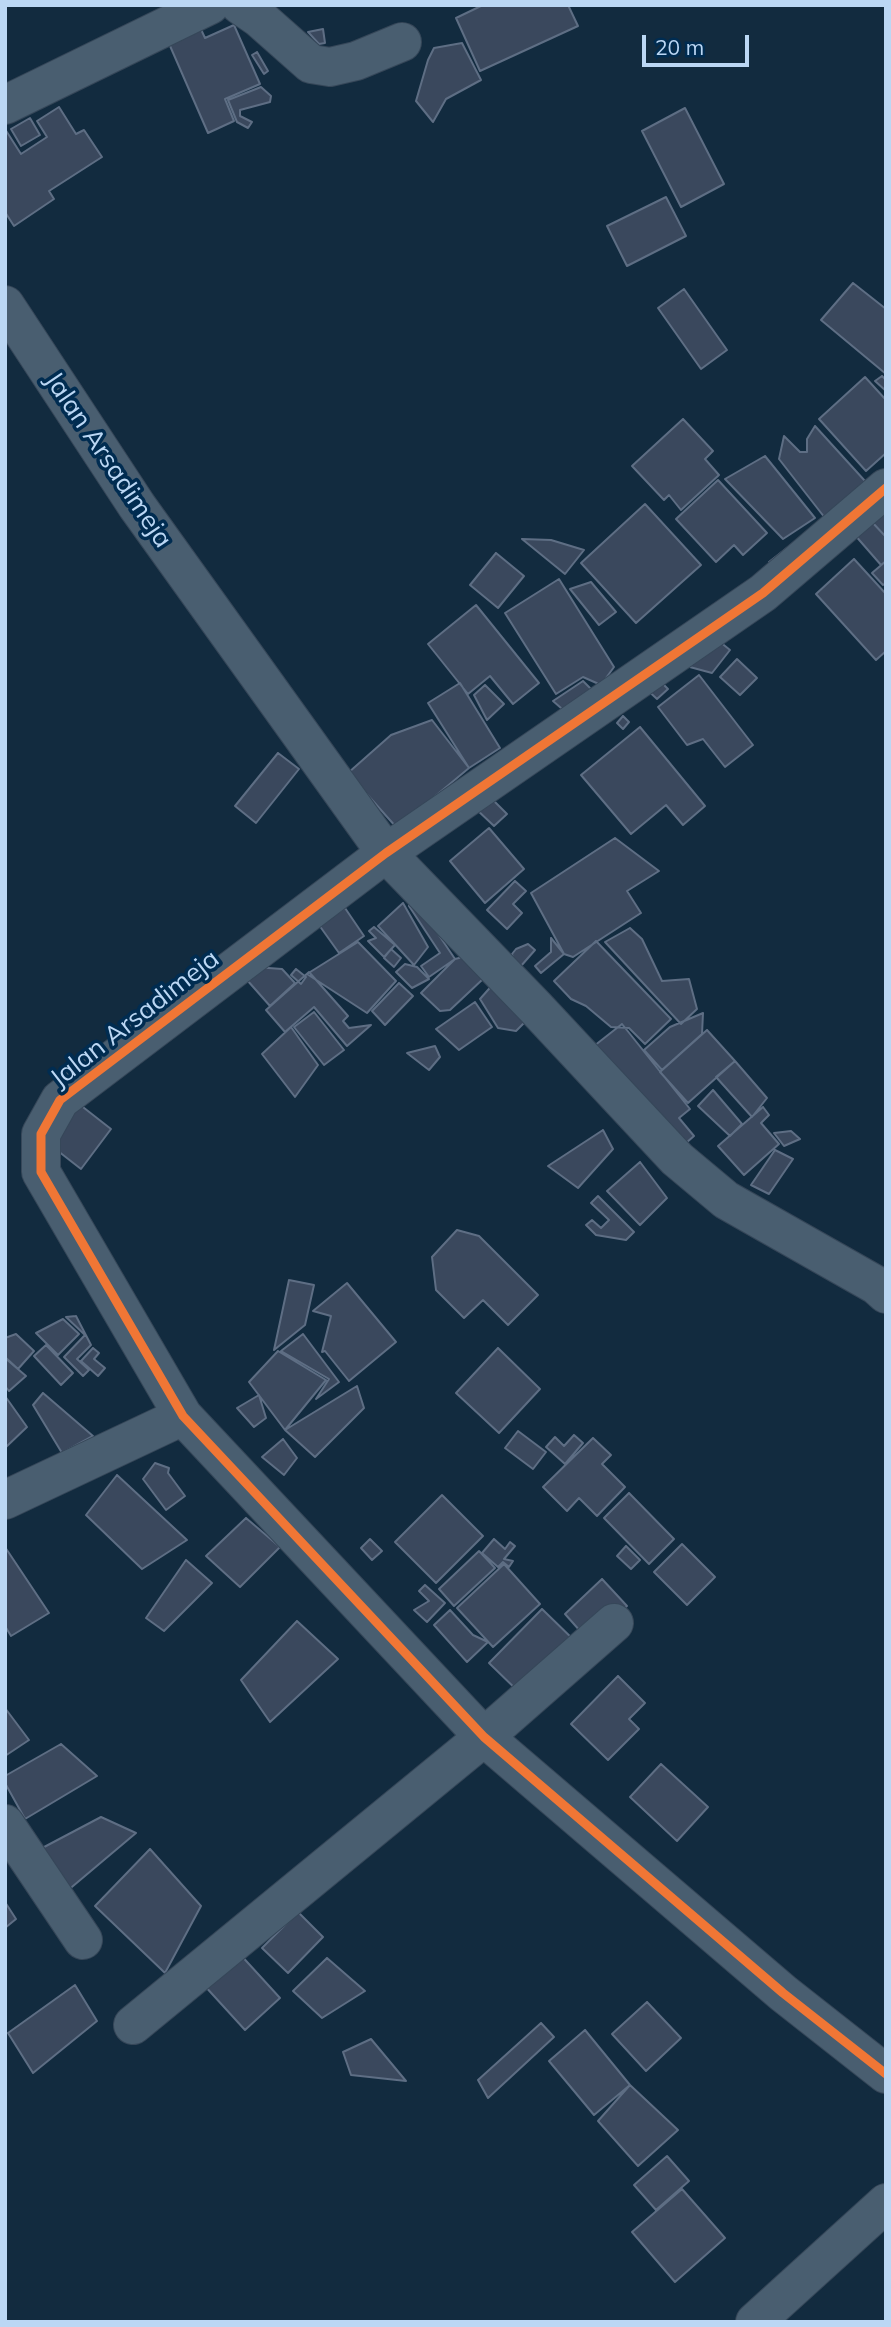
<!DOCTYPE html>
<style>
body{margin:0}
#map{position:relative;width:891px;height:2327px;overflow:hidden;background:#122b3f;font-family:Mulish,sans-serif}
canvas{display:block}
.frame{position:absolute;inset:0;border:7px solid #bbd7f4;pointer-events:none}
.scale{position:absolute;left:642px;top:35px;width:107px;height:32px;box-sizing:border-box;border:4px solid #bbd7f4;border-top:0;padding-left:9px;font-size:21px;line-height:24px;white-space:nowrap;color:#bbd7f4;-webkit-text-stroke:5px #002c51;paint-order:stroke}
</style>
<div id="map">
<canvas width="891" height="2327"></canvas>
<div class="frame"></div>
<div class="scale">20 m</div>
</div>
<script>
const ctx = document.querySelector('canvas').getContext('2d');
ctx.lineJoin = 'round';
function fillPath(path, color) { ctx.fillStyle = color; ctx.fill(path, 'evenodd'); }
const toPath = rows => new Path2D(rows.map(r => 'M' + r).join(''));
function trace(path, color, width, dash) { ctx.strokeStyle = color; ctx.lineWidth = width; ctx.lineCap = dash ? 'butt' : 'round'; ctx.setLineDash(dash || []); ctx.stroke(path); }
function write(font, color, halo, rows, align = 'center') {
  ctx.font = font + ' Mulish,sans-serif'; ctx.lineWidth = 7; ctx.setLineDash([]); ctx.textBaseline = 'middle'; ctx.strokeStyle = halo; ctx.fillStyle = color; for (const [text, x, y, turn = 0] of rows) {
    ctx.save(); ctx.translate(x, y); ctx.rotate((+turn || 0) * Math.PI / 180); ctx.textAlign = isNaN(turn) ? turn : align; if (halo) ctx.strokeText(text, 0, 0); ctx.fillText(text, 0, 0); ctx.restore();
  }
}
const building = toPath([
 [483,5,568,5,578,26,480,71,456,18,483,5],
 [199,25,205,38,234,25,260,84,225,99,234,121,208,133,167,39,199,25],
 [323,29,325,43,319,44,308,32,323,29],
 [462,43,481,80,446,99,433,122,416,101,428,60,434,48,462,43],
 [257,52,268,71,264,74,252,55,257,52],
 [261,87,271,96,270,102,240,110,240,116,252,122,248,128,237,122,228,100,261,87],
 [59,107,76,134,84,130,102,157,49,191,54,199,14,226,5,212,5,129,21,154,47,137,37,121,59,107],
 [685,108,724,184,681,207,642,131,685,108],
 [30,118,40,135,21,146,11,129,30,118],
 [666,197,686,236,627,266,607,226,666,197],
 [853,283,886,309,886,374,821,320,853,283],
 [684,289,727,350,701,369,658,308,684,289],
 [882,376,886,380,886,391,875,381,882,376],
 [865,377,886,400,886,453,866,471,819,419,865,377],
 [683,419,713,451,705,459,719,475,681,510,669,495,664,500,632,466,683,419],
 [815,426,865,481,786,567,769,562,825,518,779,459,784,436,800,452,807,452,807,439,815,426],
 [765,456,815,518,783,539,725,479,765,456],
 [718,480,767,533,743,555,734,545,716,562,676,519,718,480],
 [645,504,701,565,636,623,581,563,645,504],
 [886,508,886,537,871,521,886,508],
 [871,521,886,537,886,561,881,565,854,534,871,521],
 [522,539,551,540,584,550,565,574,522,539],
 [496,553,524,576,498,608,470,585,496,553],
 [854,559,886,594,886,651,876,660,816,594,854,559],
 [886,561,886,583,883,585,872,573,886,561],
 [559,579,614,667,601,685,583,677,556,694,505,613,559,579],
 [591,582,616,612,599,625,570,589,591,582],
 [476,605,539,683,513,704,490,676,468,694,428,644,476,605],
 [714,637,730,650,712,673,675,663,714,637],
 [737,659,757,678,740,695,720,677,737,659],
 [699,675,753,745,725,767,703,739,687,745,658,707,699,675],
 [583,681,591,689,569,715,553,701,583,681],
 [660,681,668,689,657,699,642,685,660,681],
 [460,683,500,748,469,768,428,703,460,683],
 [485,685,504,704,487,720,474,695,485,685],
 [623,716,629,722,623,729,617,723,623,716],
 [432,720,469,768,397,828,348,773,391,735,432,720],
 [640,727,705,806,683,825,666,805,631,834,581,775,640,727],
 [278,753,299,769,256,823,235,806,278,753],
 [488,795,507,814,494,826,475,808,488,795],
 [489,828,524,869,485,903,450,861,489,828],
 [615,838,659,871,627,891,641,913,573,957,564,954,531,893,615,838],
 [515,881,526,891,513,904,522,913,507,929,487,910,515,881],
 [409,901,416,901,455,959,429,977,421,966,440,953,409,906,409,901],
 [403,903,428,947,414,965,378,926,403,903],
 [345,908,364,936,339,953,319,925,345,908],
 [374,927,395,945,384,957,368,941,376,938,369,931,374,927],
 [630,928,642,939,662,981,689,979,697,1009,681,1024,605,942,630,928],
 [551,938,564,954,541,973,535,966,551,952,551,938],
 [596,941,671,1019,645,1044,629,1028,611,1027,586,1006,571,999,554,981,596,941],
 [358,942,396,981,367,1013,307,974,358,942],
 [528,944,535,950,521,966,513,959,512,954,516,949,528,944],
 [391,949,401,958,394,967,384,958,391,949],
 [463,957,483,979,450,1010,440,1011,421,993,455,959,463,957],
 [405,964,417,967,429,979,412,988,396,972,405,964],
 [255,967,282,969,295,983,270,1006,247,980,255,967],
 [296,969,306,977,301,984,291,975,296,969],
 [309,972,348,1016,343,1021,349,1028,371,1025,347,1046,314,1007,285,1032,266,1010,309,972],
 [495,982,536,1011,516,1031,498,1028,480,999,495,982],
 [399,983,413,996,385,1025,372,1011,399,983],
 [475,1002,492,1027,459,1050,436,1029,475,1002],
 [314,1012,344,1050,324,1065,294,1027,314,1012],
 [703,1013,702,1034,662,1070,644,1050,670,1027,703,1013],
 [622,1024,690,1109,679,1118,694,1136,678,1150,594,1046,622,1024],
 [291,1027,318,1065,295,1097,262,1054,291,1027],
 [707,1030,735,1061,688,1103,660,1072,707,1030],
 [435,1046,440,1057,429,1070,407,1053,435,1046],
 [735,1061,767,1098,752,1117,716,1077,735,1061],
 [713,1090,742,1124,730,1136,698,1106,713,1090],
 [79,1104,111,1129,81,1169,49,1144,79,1104],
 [763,1107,769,1115,761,1123,779,1144,744,1175,718,1146,763,1107],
 [603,1130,613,1149,578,1188,548,1166,603,1130],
 [791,1131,800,1139,784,1146,774,1133,791,1131],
 [775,1150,793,1159,769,1194,751,1185,775,1150],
 [640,1162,667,1198,640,1225,607,1191,640,1162],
 [598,1196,634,1232,626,1240,596,1235,586,1225,592,1220,601,1228,609,1220,591,1203,598,1196],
 [457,1230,479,1236,538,1295,508,1325,483,1300,464,1318,436,1290,432,1257,457,1230],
 [289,1280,314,1285,305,1325,274,1350,289,1280],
 [347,1283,396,1342,349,1381,325,1351,322,1352,331,1316,313,1311,347,1283],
 [76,1316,91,1345,77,1359,89,1370,83,1376,64,1357,85,1335,66,1317,76,1316],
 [63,1319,79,1334,58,1355,36,1333,63,1319],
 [16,1334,34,1351,18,1369,5,1357,5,1338,16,1334],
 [303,1334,339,1382,316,1399,329,1379,281,1351,303,1334],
 [46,1345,73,1373,61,1385,34,1356,46,1345],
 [93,1348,99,1353,94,1359,105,1368,98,1376,81,1361,93,1348],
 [498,1348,540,1389,499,1433,456,1393,498,1348],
 [278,1351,326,1380,285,1430,249,1382,278,1351],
 [5,1358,26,1376,9,1391,5,1386,5,1358],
 [357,1386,364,1408,315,1457,285,1430,357,1386],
 [43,1393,93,1436,62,1453,33,1405,43,1393],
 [259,1395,266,1418,254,1427,237,1408,259,1395],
 [5,1396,27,1427,5,1448,5,1396],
 [518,1431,546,1452,533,1469,505,1448,518,1431],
 [574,1435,583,1443,565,1464,546,1447,555,1437,564,1446,574,1435],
 [593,1438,611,1455,602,1464,625,1487,597,1516,579,1498,567,1511,543,1487,593,1438],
 [283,1439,297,1458,284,1475,262,1457,283,1439],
 [155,1463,169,1468,168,1473,185,1496,166,1510,143,1479,155,1463],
 [117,1475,187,1540,142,1569,86,1515,117,1475],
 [629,1493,674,1539,649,1564,604,1518,629,1493],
 [442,1495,483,1536,436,1583,395,1542,442,1495],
 [246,1518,280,1547,240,1587,206,1556,246,1518],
 [370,1539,382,1551,372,1560,361,1548,370,1539],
 [494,1539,505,1549,510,1542,515,1546,504,1559,513,1561,509,1567,503,1562,498,1567,482,1553,494,1539],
 [682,1544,715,1577,687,1605,654,1572,682,1544],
 [626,1546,640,1560,631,1569,617,1556,626,1546],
 [5,1547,49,1613,11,1636,5,1626,5,1547],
 [479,1551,495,1568,454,1606,439,1589,479,1551],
 [186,1560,212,1583,164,1631,146,1618,186,1560],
 [504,1564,540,1604,493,1647,457,1608,504,1564],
 [602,1579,627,1606,589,1641,565,1614,602,1579],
 [425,1585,445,1603,427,1622,414,1610,429,1601,419,1591,425,1585],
 [542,1609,578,1644,525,1698,489,1663,542,1609],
 [450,1610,473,1635,488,1642,467,1662,434,1625,450,1610],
 [297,1621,338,1659,270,1722,241,1680,297,1621],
 [618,1676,645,1703,629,1719,639,1729,608,1760,571,1724,618,1676],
 [5,1708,29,1740,5,1756,5,1708],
 [61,1744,97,1776,25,1819,5,1783,5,1776,61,1744],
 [661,1764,708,1807,677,1841,630,1797,661,1764],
 [101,1817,136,1833,60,1897,29,1855,101,1817],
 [150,1849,201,1906,165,1973,95,1906,150,1849],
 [5,1902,16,1919,5,1928,5,1902],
 [298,1912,323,1937,288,1973,262,1948,298,1912],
 [238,1952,280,1998,245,2030,203,1984,238,1952],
 [327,1958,365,1991,322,2018,293,1991,327,1958],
 [75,1985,97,2021,33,2073,8,2033,75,1985],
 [647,2002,681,2038,646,2071,612,2034,647,2002],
 [541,2023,554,2037,488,2098,478,2080,541,2023],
 [585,2030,630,2085,594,2115,549,2061,585,2030],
 [371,2039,406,2081,351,2075,343,2052,371,2039],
 [630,2085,678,2130,638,2166,598,2121,630,2085],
 [667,2156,689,2181,656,2210,634,2185,667,2156],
 [682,2189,725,2238,675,2282,632,2232,682,2189]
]);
fillPath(building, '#3a485d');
trace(building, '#5e6e84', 2);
const minor = toPath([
 [240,5,259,18,311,64,330,67,356,61,402,42],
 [5,105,210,5],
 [5,305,137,506,386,853,536,1008,677,1159,726,1200,876,1285,886,1294],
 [886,488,763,593,386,853,60,1100,41,1134,41,1172,183,1416,484,1737,783,1993,886,2074],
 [5,1500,183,1416],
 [5,1824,83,1940],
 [133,2025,484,1737,614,1623],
 [755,2322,886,2203]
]);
trace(minor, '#364759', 40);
trace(minor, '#495e70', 38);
trace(toPath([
 [886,488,763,593,386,853,60,1100,41,1134,41,1172,183,1416,484,1737,783,1993,886,2074]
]), '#f07635', 9);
write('26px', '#bbd7f4', '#002c51', [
 ["Jalan Arsadimeja",108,460,56],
 ["Jalan Arsadimeja",135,1019,-38]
]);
</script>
